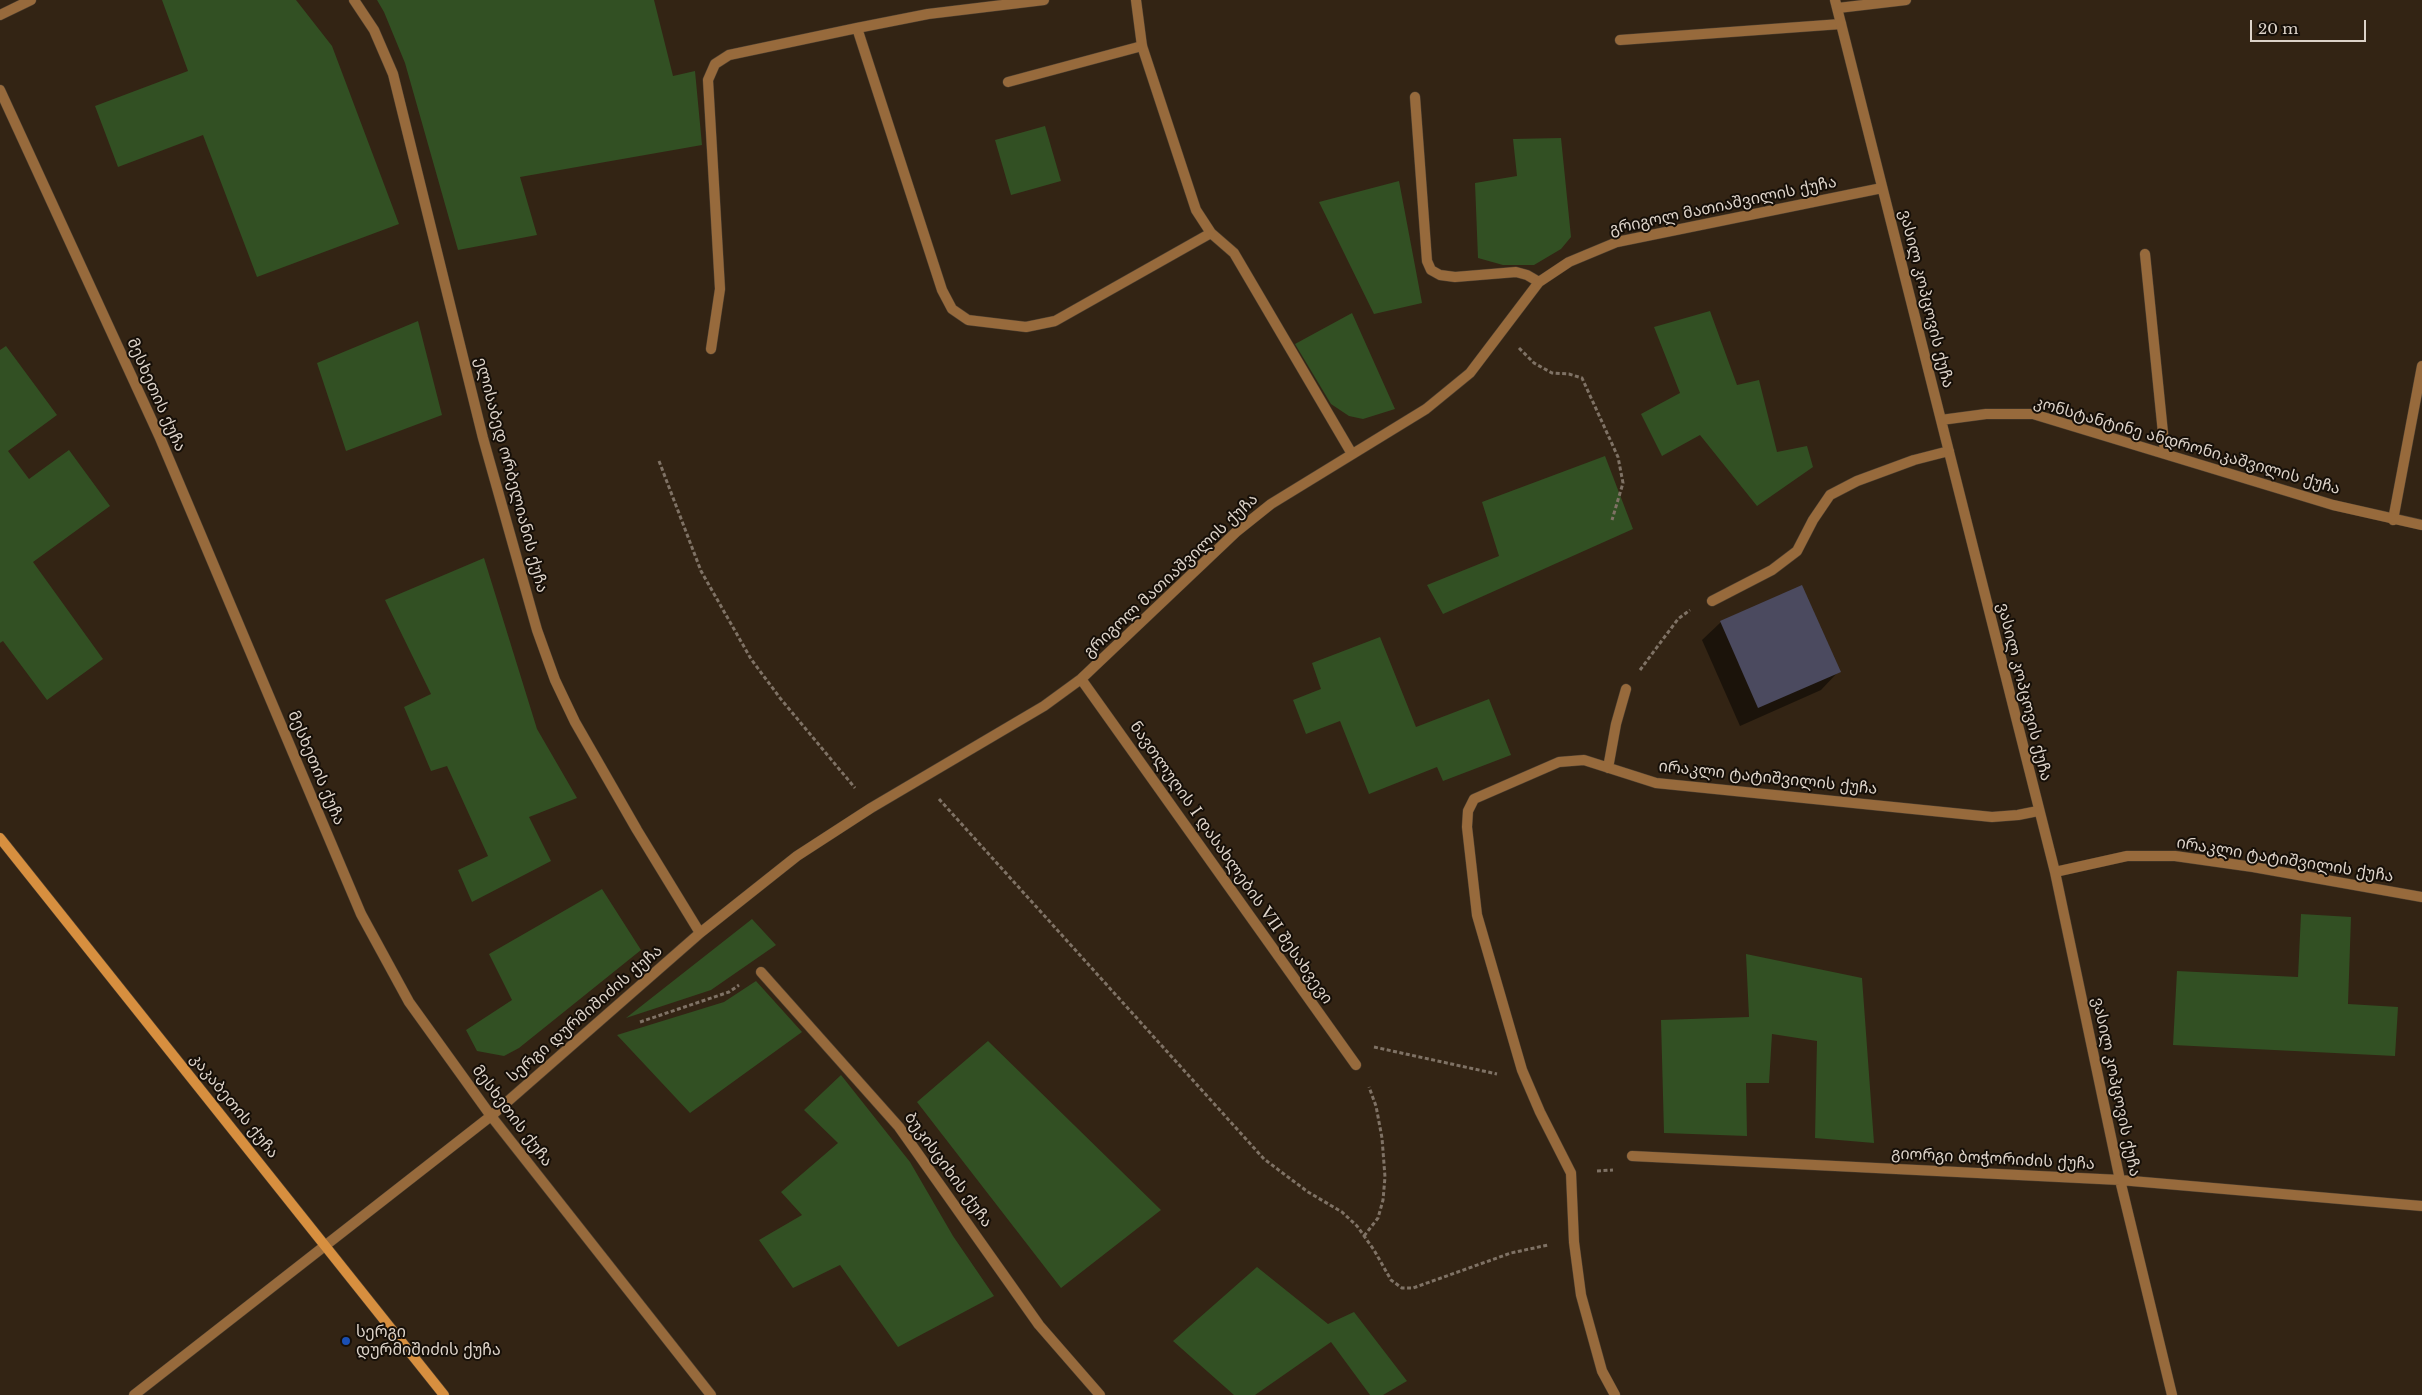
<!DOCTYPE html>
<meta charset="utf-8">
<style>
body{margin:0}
#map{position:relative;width:2422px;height:1395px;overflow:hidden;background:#332414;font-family:"Libre Baskerville",serif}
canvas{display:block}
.scale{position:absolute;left:2250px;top:20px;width:116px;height:22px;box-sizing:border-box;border:2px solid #ddd3c9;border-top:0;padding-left:6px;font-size:15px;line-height:18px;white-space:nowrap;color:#ddd3c9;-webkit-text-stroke:4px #160f08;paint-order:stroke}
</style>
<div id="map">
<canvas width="2422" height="1395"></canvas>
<div class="scale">20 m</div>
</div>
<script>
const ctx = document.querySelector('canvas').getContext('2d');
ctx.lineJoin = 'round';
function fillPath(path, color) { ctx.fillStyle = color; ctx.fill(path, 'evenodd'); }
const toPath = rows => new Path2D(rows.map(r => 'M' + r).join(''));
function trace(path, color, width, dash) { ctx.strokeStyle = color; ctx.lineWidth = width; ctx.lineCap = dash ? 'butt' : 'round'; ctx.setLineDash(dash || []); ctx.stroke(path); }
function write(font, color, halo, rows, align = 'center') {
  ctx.font = font + ' "Libre Baskerville","Noto Sans Georgian",serif'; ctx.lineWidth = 4; ctx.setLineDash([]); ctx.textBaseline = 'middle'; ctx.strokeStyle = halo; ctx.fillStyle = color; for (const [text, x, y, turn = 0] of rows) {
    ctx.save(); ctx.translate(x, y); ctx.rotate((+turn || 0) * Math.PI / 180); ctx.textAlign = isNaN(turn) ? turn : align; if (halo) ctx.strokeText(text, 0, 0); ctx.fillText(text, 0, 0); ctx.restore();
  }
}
fillPath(toPath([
 [162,0,296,0,332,46,399,224,257,277,203,135,118,167,95,106,188,71],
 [377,0,654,0,673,76,695,71,702,145,520,177,537,235,458,250,405,63,384,12],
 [1045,126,1061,181,1011,195,995,140],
 [1561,138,1571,237,1561,249,1534,265,1503,265,1478,258,1475,183,1517,176,1513,139],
 [1399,181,1422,303,1374,314,1319,202],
 [1710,311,1737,385,1759,380,1777,452,1807,446,1813,467,1757,506,1700,435,1662,456,1641,414,1680,393,1654,327],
 [1352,313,1395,409,1363,419,1349,416,1331,404,1295,344],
 [418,321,442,415,346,451,317,363],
 [6,346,57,415,8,451,29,479,69,450,110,506,33,562,103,659,47,700,3,641,0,643,0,350],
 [1605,456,1633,529,1443,614,1427,585,1499,556,1482,502],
 [484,558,537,729,577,798,529,817,551,861,472,902,458,870,488,856,447,766,431,771,404,707,431,694,385,600],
 [1380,637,1416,727,1489,699,1511,755,1443,781,1437,767,1369,794,1340,721,1306,734,1293,700,1321,689,1312,663],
 [602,889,641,950,519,1048,504,1056,477,1051,466,1030,512,1000,489,954],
 [2301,914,2351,917,2348,1004,2398,1007,2395,1056,2173,1045,2177,971,2298,977],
 [752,919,776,945,711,990,626,1018],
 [1746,954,1862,978,1874,1143,1815,1138,1817,1041,1772,1034,1769,1083,1746,1083,1747,1136,1664,1133,1661,1020,1749,1017],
 [756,981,802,1032,690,1113,617,1035,724,1002],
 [988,1041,1161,1210,1061,1288,917,1102],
 [841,1075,910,1162,953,1236,994,1296,898,1347,840,1265,793,1288,759,1240,802,1215,781,1192,838,1143,804,1110],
 [1257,1267,1328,1324,1354,1312,1407,1381,1383,1395,1370,1395,1331,1342,1255,1395,1234,1395,1173,1341]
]), '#325023');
fillPath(toPath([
 [1721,622,1839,671,1821,690,1740,726,1702,640]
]), '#0007');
fillPath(toPath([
 [1802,585,1841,672,1758,708,1720,621]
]), '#4b4a5f');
const lane = toPath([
 [0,15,31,0],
 [1620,40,1841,24],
 [1008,82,1142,46],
 [2145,254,2165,453],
 [2393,520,2422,366]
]);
const street = toPath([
 [354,0,374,30,393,74,483,438,537,630,555,680,575,722,637,830,700,933],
 [1136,0,1142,46,1196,210,1211,233,1234,253,1352,454],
 [1835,0,2055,872,2120,1180,2172,1395],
 [1838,8,1906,0],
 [857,28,942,290,952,309,968,320,1026,327,1055,321,1211,233],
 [0,90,160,438,361,914,409,1002,491,1116,711,1395],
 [1415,97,1427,261,1431,270,1440,275,1455,277,1516,272,1527,275,1539,282],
 [711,349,720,289,708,80,715,64,729,55,857,28,928,14,1044,0],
 [1941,420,1986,414,2033,414,2333,505,2422,525],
 [1712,601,1772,570,1797,551,1813,520,1830,495,1857,481,1914,460,1949,451],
 [1081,679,1356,1065],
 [1608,768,1616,724,1626,689],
 [2055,872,2127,856,2175,856,2253,867,2422,897],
 [761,972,899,1127,1039,1325,1100,1395],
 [1632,1156,2120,1180,2422,1206],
 [134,1395,491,1116,700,933,797,856,871,808,1044,706,1081,679,1236,532,1271,504,1426,409,1470,373,1539,282,1569,262,1617,242,1882,188],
 [1615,1395,1602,1371,1581,1295,1574,1242,1571,1173,1540,1112,1522,1070,1477,915,1467,827,1468,811,1474,799,1559,762,1584,760,1656,783,1992,817,2018,815,2038,811]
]);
const secondary = toPath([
 [0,838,444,1395]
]);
trace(lane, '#4e4031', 11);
trace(street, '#4e4031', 11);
trace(secondary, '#4e4031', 11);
trace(toPath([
 [1519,348,1534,363,1552,373,1569,374,1582,378,1618,457,1623,483,1612,520],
 [659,461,701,571,751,659,780,698,855,788],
 [1640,670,1678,619,1690,610],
 [939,799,1264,1159,1308,1192,1342,1212,1357,1226,1374,1250,1391,1280,1402,1288,1413,1288,1511,1253,1548,1245],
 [640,1022,729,992,739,985],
 [1374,1047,1497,1074],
 [1597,1171,1613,1170],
 [1364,1236,1378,1218,1383,1200,1385,1177,1382,1138,1376,1106,1369,1087]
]), '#7f7265', 3, [4, 2.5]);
trace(lane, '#976a3c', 10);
trace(street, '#976a3c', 10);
trace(secondary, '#d78f3f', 10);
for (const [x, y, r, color] of [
 [346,1341,5,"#1a4fb4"]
]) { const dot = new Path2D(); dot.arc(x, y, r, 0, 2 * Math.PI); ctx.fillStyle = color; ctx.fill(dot); trace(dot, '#160f08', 2); }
write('16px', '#ddd3c9', '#160f08', [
 ["გრიგოლ მათიაშვილის ქუჩა",1723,206,-12],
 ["ვასილ კოპცოვის ქუჩა",1926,299,76],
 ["მესხეთის ქუჩა",156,395,66],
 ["კონსტანტინე ანდრონიკაშვილის ქუჩა",2187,446,16],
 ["ელისაბედ ორბელიანის ქუჩა",511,475,75],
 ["გრიგოლ მათიაშვილის ქუჩა",1171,576,-43],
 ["ვასილ კოპცოვის ქუჩა",2024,692,76],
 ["მესხეთის ქუჩა",316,768,67],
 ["ირაკლი ტატიშვილის ქუჩა",1768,778,6],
 ["ირაკლი ტატიშვილის ქუჩა",2285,860,9],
 ["ნავთლუღის I დასახლების VII შესახვევი",1231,863,55],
 ["სერგი დურმიშიძის ქუჩა",585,1014,-41],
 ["ვასილ კოპცოვის ქუჩა",2116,1087,78],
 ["კაკაბეთის ქუჩა",234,1106,51],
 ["მესხეთის ქუჩა",512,1116,53],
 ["გიორგი ბოჭორიძის ქუჩა",1993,1159,3],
 ["ბუკისციხის ქუჩა",948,1170,54]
]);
write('16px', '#ddd3c9', '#160f08', [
 ["სერგი",356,1332],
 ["დურმიშიძის ქუჩა",356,1350]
], 'left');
</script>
